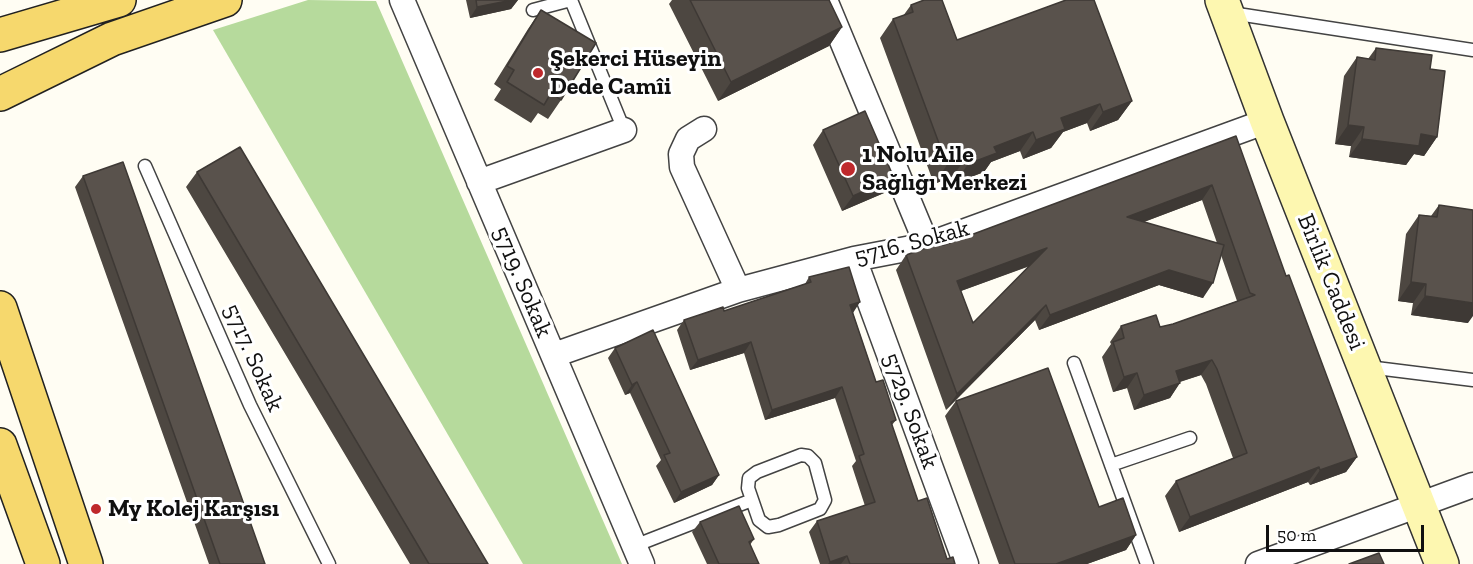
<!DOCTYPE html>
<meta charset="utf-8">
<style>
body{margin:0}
#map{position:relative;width:1473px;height:564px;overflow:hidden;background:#fffdf3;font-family:"Zilla Slab",serif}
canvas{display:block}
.scale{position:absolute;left:1266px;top:525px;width:158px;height:27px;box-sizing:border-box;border:3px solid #101010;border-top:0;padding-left:8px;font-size:18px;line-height:21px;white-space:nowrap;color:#101010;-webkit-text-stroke:4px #fff;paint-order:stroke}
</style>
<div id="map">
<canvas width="1473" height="564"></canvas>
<div class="scale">50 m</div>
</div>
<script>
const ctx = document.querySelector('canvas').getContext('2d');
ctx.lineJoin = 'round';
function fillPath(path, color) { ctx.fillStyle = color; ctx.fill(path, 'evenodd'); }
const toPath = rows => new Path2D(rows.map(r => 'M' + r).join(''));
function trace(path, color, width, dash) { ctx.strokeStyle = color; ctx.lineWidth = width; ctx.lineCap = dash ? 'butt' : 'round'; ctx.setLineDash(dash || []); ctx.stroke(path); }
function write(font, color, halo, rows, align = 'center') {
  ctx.font = font + ' "Zilla Slab",serif'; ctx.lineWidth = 6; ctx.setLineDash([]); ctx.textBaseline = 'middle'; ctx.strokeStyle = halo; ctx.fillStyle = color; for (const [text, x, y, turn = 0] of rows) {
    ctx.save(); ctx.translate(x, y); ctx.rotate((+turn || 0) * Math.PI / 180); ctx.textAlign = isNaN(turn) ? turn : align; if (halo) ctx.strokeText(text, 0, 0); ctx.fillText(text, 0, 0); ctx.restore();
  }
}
fillPath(toPath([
 [308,0,376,1,622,564,523,564,213,30]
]), '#b6da9c');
const lane = toPath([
 [533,10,571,0,624,130],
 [1231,13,1473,50],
 [145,166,250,405,329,564],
 [1074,363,1147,564],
 [1368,367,1473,380],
 [801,455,808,456,815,463,825,500,820,509,779,525,768,527,759,520,748,488,749,478,757,472,801,455],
 [1111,465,1190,438],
 [634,546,752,500]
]);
const street = toPath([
 [402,0,642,564],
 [825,0,927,245],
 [704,129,688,139,681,154,682,167,738,290],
 [479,182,624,130],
 [854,259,966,564],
 [554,355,738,290,854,259,927,245,1267,121],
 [1258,564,1473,485]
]);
const secondary = toPath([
 [1222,0,1267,121,1442,564]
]);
const primary = toPath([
 [0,35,119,0],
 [0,94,112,39,225,0],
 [0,308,86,564],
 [0,445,43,564]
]);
trace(lane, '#434343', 15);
trace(street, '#434343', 27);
trace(secondary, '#323232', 36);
trace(primary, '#212121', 36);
trace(lane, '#fff', 12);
trace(street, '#fff', 24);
trace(secondary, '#fdf7b0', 33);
trace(primary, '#f6d86d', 33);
fillPath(toPath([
 [466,0,518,0,511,9,470,18],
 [672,0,829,0,842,27,829,46,718,101,669,4],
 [911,5,957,40,1132,101,1118,120,1090,131,1087,123,1063,132,1051,148,1023,159,1020,151,991,162,984,172,955,183,952,177,934,184,880,38,893,19,903,16],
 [541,10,561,100,548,119,538,113,531,123,494,100,501,89,494,84,528,29],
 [1376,48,1430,69,1437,137,1424,156,1414,154,1406,165,1349,157,1351,146,1335,144,1344,76,1357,57,1368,59],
 [823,130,894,178,884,193,842,211,813,145],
 [1236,136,1286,276,1357,457,1346,472,1310,485,1308,482,1179,532,1165,496,1176,481,1233,458,1206,384,1201,375,1180,382,1170,398,1134,410,1127,388,1113,392,1102,357,1111,344,1110,342,1121,326,1160,327,1173,324,1237,301,1221,255,1203,298,1159,285,1039,330,1035,320,946,410,896,270,906,255,944,245],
 [1202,200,1217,243,1144,222],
 [1030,266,973,323,961,291],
 [197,172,488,564,410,564,186,187],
 [83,176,265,564,209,564,75,187],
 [1439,205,1468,323,1411,315,1413,303,1398,301,1406,234,1419,215,1431,216],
 [809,277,853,313,876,382,896,420,892,425,918,501,947,559,955,564,820,564,809,532,817,521,865,506,852,466,856,461,835,398,765,420,744,353,690,370,677,330,684,320,724,311,805,284],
 [615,348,719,475,712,485,674,503,656,466,661,460,630,393,625,395,608,358],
 [956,401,1136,535,1126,550,1087,564,999,564,945,416],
 [700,522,754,539,750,545,759,564,707,564,692,532]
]), '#4d4741');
fillPath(toPath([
 [512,0,518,0,511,9,470,18,477,7],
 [842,27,829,46,718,101,731,82],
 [1132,101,1118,120,1090,131,1103,112],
 [1100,104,1087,123,1063,132,1051,148,1023,159,1036,140,1061,118],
 [1348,125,1364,127,1351,146,1335,144],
 [1033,132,1020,151,991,162,984,172,955,183,968,164,994,147],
 [1421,134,1437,137,1424,156,1414,154,1406,165,1349,157,1362,139],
 [966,158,952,177,934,184,947,165],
 [894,178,884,193,842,211,853,196],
 [1212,185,1202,200,1117,232,1127,217],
 [1047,248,1037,263,947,296,957,281],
 [1169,270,1213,283,1203,298,1159,285,1039,330,1050,315],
 [1411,282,1426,284,1413,303,1398,301],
 [1425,296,1473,303,1473,316,1468,323,1411,315],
 [860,302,853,313,850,305],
 [1046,305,1035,320,946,410,957,394],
 [751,342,744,353,690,370,698,360],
 [1212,360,1201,375,1166,386,1176,371],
 [1137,373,1127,388,1113,392,1124,377],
 [637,382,630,393,625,395,632,385],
 [1180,383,1170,398,1134,410,1144,395],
 [842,387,835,398,765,420,772,410],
 [1357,457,1346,472,1310,485,1320,470],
 [1319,467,1308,482,1179,532,1190,517],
 [719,475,712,485,674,503,681,492],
 [1136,535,1126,550,1087,564,1056,564],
 [847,556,841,564,828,564,830,562]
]), '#3e3935');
const building = toPath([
 [476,0,512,0,477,7,476,0],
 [690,0,829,0,842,27,731,82,690,0],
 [924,0,942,0,957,40,1066,0,1094,0,1132,101,1103,112,1100,104,1061,118,1065,129,1036,140,1033,132,994,147,997,153,968,164,966,158,947,165,893,19,913,12,911,5,924,0],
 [541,10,596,43,561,100,551,93,544,105,507,82,514,70,507,66,541,10],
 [1376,48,1432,55,1430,69,1445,71,1437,137,1421,134,1419,146,1362,139,1364,127,1348,125,1357,57,1375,60,1376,48],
 [865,111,894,178,853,196,823,130,865,111],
 [1236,136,1286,276,1289,275,1357,457,1320,470,1319,467,1190,517,1176,481,1247,453,1217,369,1212,360,1176,371,1180,383,1144,395,1137,373,1124,377,1113,342,1124,338,1121,326,1156,315,1160,327,1173,324,1255,295,1250,293,1212,185,1127,217,1224,245,1213,283,1169,270,1050,315,1046,305,957,394,906,255,935,245,944,245,1236,136],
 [1047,248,973,323,957,281,1047,248],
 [240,147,488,564,429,564,197,172,240,147],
 [123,162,265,564,220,564,83,176,123,162],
 [1439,205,1473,210,1473,303,1425,296,1426,284,1411,282,1419,215,1437,217,1439,205],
 [849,267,860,302,850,305,876,382,883,380,896,420,891,422,918,501,927,498,947,559,953,557,955,564,850,564,847,556,830,562,817,521,875,502,859,456,864,454,842,387,772,410,751,342,698,360,684,320,723,307,724,311,811,282,809,277,849,267],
 [653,330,719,475,681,492,664,455,670,453,637,382,632,385,615,348,653,330],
 [1048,368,1099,507,1123,498,1136,535,1056,564,1015,564,956,401,1048,368],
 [739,506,754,539,749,542,759,564,719,564,700,522,739,506],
 [1379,553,1384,564,1349,564,1379,553]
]);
fillPath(building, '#59524c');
trace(building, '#3e3935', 1.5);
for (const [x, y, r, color] of [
 [538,73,6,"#bf292c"],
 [848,169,8,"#bf292c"],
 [96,509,6,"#bf292c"]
]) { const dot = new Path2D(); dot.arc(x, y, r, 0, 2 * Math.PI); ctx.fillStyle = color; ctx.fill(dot); trace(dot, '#fff', 2); }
write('bold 24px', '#101010', '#fff', [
 ["Şekerci Hüseyin",550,59],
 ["Dede Camîi",550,87],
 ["1 Nolu Aile",862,155],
 ["Sağlığı Merkezi",862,183],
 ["My Kolej Karşısı",108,509]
], 'left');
write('24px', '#101010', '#fff', [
 ["5716. Sokak",912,243,-15],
 ["5719. Sokak",522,282,67],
 ["Birlik Caddesi",1331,282,68],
 ["5717. Sokak",253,358,66],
 ["5729. Sokak",910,411,70]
]);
</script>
